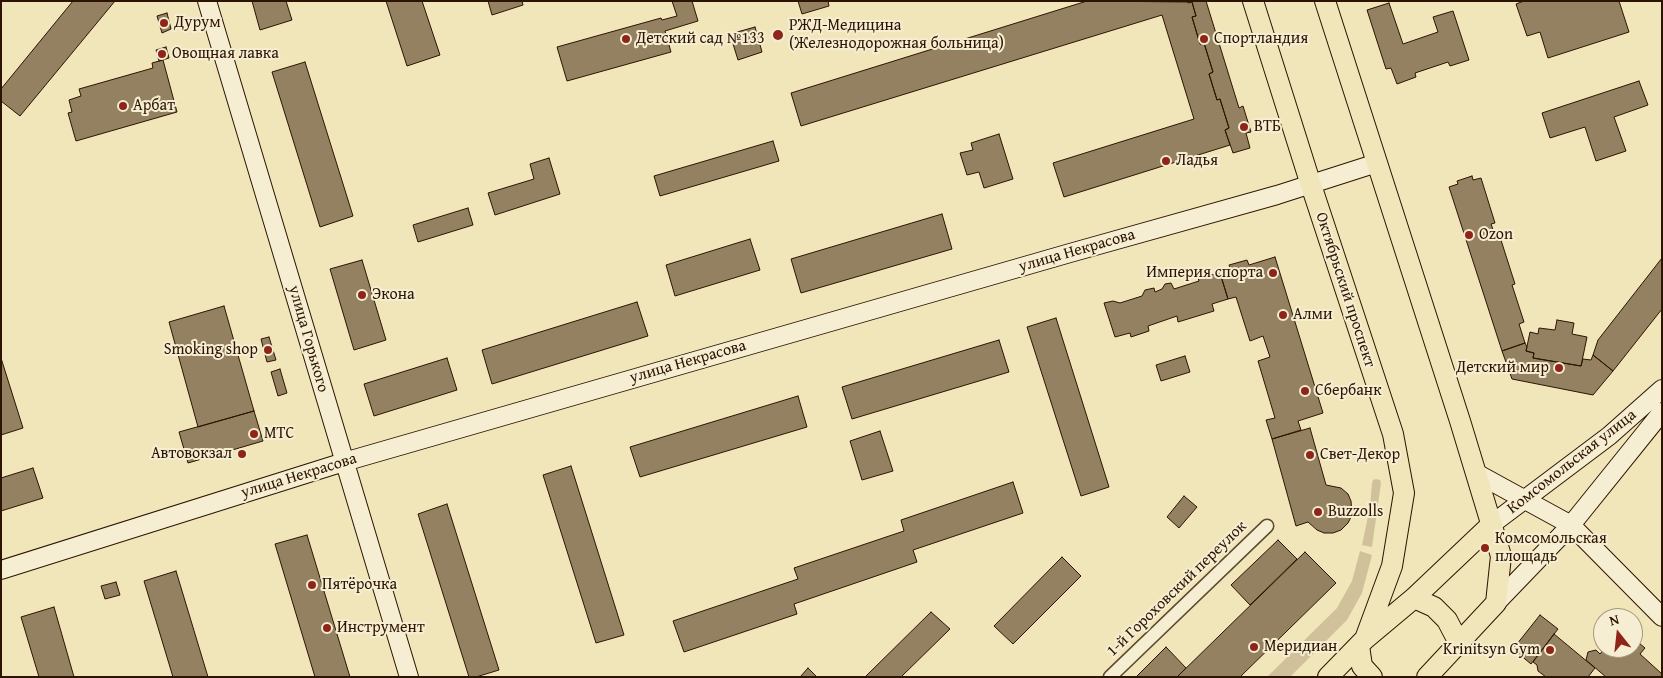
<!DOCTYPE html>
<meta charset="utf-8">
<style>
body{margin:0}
#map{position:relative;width:1663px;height:678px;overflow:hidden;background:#f1e5ba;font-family:"Gentium Book Plus",serif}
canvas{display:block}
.frame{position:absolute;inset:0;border:2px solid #2d1400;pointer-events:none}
.north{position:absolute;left:1593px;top:608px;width:50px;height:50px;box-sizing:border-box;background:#f6eed2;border:1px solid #a6977e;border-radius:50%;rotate:344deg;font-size:14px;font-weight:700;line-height:20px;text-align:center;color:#2d1400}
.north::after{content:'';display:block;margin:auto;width:18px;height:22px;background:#8f2418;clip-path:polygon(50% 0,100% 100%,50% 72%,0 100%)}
</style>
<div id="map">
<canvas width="1663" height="678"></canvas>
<div class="frame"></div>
<div class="north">N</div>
</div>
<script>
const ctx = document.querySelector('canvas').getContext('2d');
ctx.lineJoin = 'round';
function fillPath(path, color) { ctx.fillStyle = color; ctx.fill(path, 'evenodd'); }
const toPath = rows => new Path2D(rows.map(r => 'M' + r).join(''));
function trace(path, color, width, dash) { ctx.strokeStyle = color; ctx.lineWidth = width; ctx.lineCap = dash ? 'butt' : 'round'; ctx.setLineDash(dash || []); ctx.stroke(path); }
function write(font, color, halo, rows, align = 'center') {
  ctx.font = font + ' "Gentium Book Plus",serif'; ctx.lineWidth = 4; ctx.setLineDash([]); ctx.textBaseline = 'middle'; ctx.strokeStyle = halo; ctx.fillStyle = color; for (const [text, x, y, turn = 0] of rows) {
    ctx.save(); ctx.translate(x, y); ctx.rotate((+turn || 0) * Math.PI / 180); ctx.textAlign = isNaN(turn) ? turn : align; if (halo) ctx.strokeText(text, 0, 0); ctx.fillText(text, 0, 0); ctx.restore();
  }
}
fillPath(toPath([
 [1376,479,1380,480,1381,483,1372,547,1362,545,1370,507,1372,483,1373,480],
 [1360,551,1372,555,1362,593,1347,620,1290,677,1267,677,1337,608,1352,581]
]), '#d0c19a');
const building = toPath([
 [73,1,115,1,20,116,1,101,1,89,73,1],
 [252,1,286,1,292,20,260,30,252,1],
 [386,1,422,1,440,55,407,66,386,1],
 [488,1,522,1,523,5,492,15,488,1],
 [672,1,692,1,698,21,665,31,671,52,567,81,557,47,661,18,662,20,677,16,672,1],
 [798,1,828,1,829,6,802,14,798,1],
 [1087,1,1192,2,1196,16,1192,17,1200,44,1204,43,1213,72,1209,74,1217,100,1220,99,1229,128,1225,130,1230,145,1064,197,1053,163,1194,119,1162,15,801,126,791,93,1087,1],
 [1188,1,1206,1,1239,108,1243,106,1251,132,1246,133,1250,148,1233,153,1225,130,1229,128,1220,99,1217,100,1209,74,1213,72,1204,43,1200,44,1192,17,1196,16,1192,2,1188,3,1188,1],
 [1524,1,1619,1,1629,32,1548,58,1540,32,1527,36,1516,4,1524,1],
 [1389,3,1403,44,1438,32,1433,17,1453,11,1469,60,1450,66,1448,62,1415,73,1416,77,1397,84,1391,68,1386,69,1367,10,1389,3],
 [167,13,171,29,162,33,157,16,167,13],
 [755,27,762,52,738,60,730,34,755,27],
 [166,47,169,58,159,61,156,50,166,47],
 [163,60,177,112,76,141,68,113,72,112,69,100,81,96,79,89,153,68,152,63,163,60],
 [305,62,353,216,320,227,272,72,305,62],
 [1639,81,1648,105,1614,117,1626,151,1596,161,1585,127,1550,138,1542,113,1639,81],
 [999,134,1013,179,984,188,979,172,967,175,960,153,973,150,971,143,999,134],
 [773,141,779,161,660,196,654,176,773,141],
 [549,158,560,194,495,215,488,193,534,179,530,164,549,158],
 [1472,176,1473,180,1481,178,1495,223,1491,224,1496,238,1500,237,1515,284,1512,285,1524,322,1519,324,1525,343,1502,351,1449,187,1458,184,1457,181,1472,176],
 [468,208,473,225,418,242,413,225,468,208],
 [942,214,952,249,801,293,791,259,942,214],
 [750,239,760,270,675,296,666,265,750,239],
 [1275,257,1323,413,1298,421,1301,430,1272,439,1266,420,1275,418,1258,361,1270,357,1263,336,1250,341,1236,297,1228,299,1220,273,1231,270,1229,265,1247,260,1249,265,1275,257],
 [1662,258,1662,309,1613,371,1593,355,1598,340,1662,258],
 [362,260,386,340,354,350,330,269,362,260],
 [1205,272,1212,275,1220,273,1228,299,1212,304,1214,311,1178,322,1177,316,1148,326,1149,331,1131,337,1130,333,1115,337,1104,303,1113,301,1120,303,1142,296,1145,290,1154,288,1155,292,1162,289,1165,284,1171,283,1174,289,1199,281,1197,275,1205,272],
 [637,302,648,336,492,384,482,350,637,302],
 [224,306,254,411,198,427,169,322,224,306],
 [1056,318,1109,487,1081,496,1027,327,1056,318],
 [1557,320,1574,323,1572,334,1587,337,1581,366,1533,358,1534,353,1526,351,1530,332,1538,334,1539,328,1555,330,1557,320],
 [269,337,276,360,267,362,261,339,269,337],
 [999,340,1009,372,852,419,842,387,999,340],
 [1525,343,1527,347,1526,351,1534,353,1533,358,1581,366,1583,359,1591,360,1593,355,1613,371,1593,395,1512,379,1502,351,1525,343],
 [1185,356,1190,372,1161,381,1156,365,1185,356],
 [1,358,23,428,1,435,1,358],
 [447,358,457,390,374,416,364,384,447,358],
 [280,369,287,393,278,396,271,372,280,369],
 [798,396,807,427,640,477,630,447,798,396],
 [254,411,263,441,188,463,179,432,254,411],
 [1310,428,1326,485,1341,488,1348,494,1351,501,1352,515,1348,523,1341,530,1333,533,1324,533,1317,530,1308,522,1296,526,1272,439,1310,428],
 [880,431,893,471,862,480,850,441,880,431],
 [571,466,624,635,596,643,543,475,571,466],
 [33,468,43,498,1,511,1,478,33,468],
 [1013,482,1023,513,913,550,917,562,794,604,797,614,684,652,673,621,798,579,794,568,904,531,901,520,1013,482],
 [1184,496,1197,507,1179,528,1167,517,1184,496],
 [447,504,499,670,476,677,469,677,418,514,447,504],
 [307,535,350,677,315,677,275,544,307,535],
 [1278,540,1297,559,1250,605,1231,585,1278,540],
 [1305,552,1336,583,1240,677,1177,677,1305,552],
 [1062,557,1081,576,1013,644,994,626,1062,557],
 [176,571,208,677,173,677,144,581,176,571],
 [116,582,120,595,105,599,101,586,116,582],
 [54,607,74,677,39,677,21,617,54,607],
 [931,612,950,629,901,677,865,677,931,612],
 [1540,615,1558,629,1531,664,1513,649,1540,615],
 [1554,634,1595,668,1588,677,1546,677,1538,671,1537,665,1533,662,1554,634],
 [1633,638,1645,648,1640,654,1662,674,1662,677,1606,677,1586,660,1588,652,1596,650,1600,654,1605,648,1633,648,1633,638],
 [1166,647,1186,668,1177,677,1136,677,1166,647],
 [808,668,817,677,800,677,808,668]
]);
fillPath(building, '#938161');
trace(building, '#2d1400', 1);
const street = toPath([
 [1110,677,1267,526]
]);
const secondary = toPath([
 [207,1,409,677],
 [1476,473,1571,525,1662,617],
 [1492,524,1609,436,1662,389],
 [1,570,344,462,1070,253,1277,195,1377,163],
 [1496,603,1571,525,1662,412]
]);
const primary = toPath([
 [1253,1,1311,185,1393,434,1404,493,1392,566,1365,639],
 [1325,1,1460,421,1501,556,1496,603,1427,677],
 [1414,598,1434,607,1447,620,1459,643],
 [1359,646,1362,666,1372,677],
 [1328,677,1365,639,1414,598,1492,524]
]);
trace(street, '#5e482e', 15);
trace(secondary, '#2d1400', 20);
trace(primary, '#2d1400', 22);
trace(street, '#f6eed2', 12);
trace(secondary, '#f6eed2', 18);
trace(primary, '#f1e5ba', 20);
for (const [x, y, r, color] of [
 [164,23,5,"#8f2418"],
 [778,35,6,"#8f2418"],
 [626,39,5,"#8f2418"],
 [1204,39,5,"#8f2418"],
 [162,54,5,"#8f2418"],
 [123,106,5,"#8f2418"],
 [1244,127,5,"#8f2418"],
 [1166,161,5,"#8f2418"],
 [1469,235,5,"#8f2418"],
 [1273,273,5,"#8f2418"],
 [362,295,5,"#8f2418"],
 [1283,315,5,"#8f2418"],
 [268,350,5,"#8f2418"],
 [1559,368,5,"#8f2418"],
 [1305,391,5,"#8f2418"],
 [254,434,5,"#8f2418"],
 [242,454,5,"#8f2418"],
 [1310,455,5,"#8f2418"],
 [1318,512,5,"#8f2418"],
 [1485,548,5,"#8f2418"],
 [312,585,5,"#8f2418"],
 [327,628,5,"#8f2418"],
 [1254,647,5,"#8f2418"],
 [1550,650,5,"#8f2418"]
]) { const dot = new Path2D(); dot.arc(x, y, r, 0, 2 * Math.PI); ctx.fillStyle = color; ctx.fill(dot); trace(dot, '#f6eed2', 2); }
write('16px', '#2d1400', '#f6eed2', [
 ["Дурум",174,23],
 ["РЖД-Медицина",789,26],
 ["(Железнодорожная больница)",789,44],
 ["Детский сад №133",636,39],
 ["Спортландия",1214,39],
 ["Овощная лавка",172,54],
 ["Арбат",133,106],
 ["ВТБ",1254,127],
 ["Ладья",1176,161],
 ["Ozon",1479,235],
 ["Империя спорта",1263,273,"right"],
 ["Экона",372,295],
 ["Алми",1293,315],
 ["Smoking shop",258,350,"right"],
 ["Детский мир",1549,368,"right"],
 ["Сбербанк",1315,391],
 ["МТС",264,434],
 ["Автовокзал",232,454,"right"],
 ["Свет-Декор",1320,455],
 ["Buzzolls",1328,512],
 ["Комсомольская",1495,539],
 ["площадь",1495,557],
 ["Пятёрочка",322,585],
 ["Инструмент",337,628],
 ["Меридиан",1264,647],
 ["Krinitsyn Gym",1540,650,"right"]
], 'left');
write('16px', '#2d1400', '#f6eed2', [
 ["улица Некрасова",1077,251,-16],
 ["Октябрьский проспект",1345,290,72],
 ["улица Горького",308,339,74],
 ["улица Некрасова",688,362,-16],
 ["Комсомольская улица",1572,462,-38],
 ["улица Некрасова",299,476,-17],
 ["1-й Гороховский переулок",1177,589,-44]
]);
</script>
